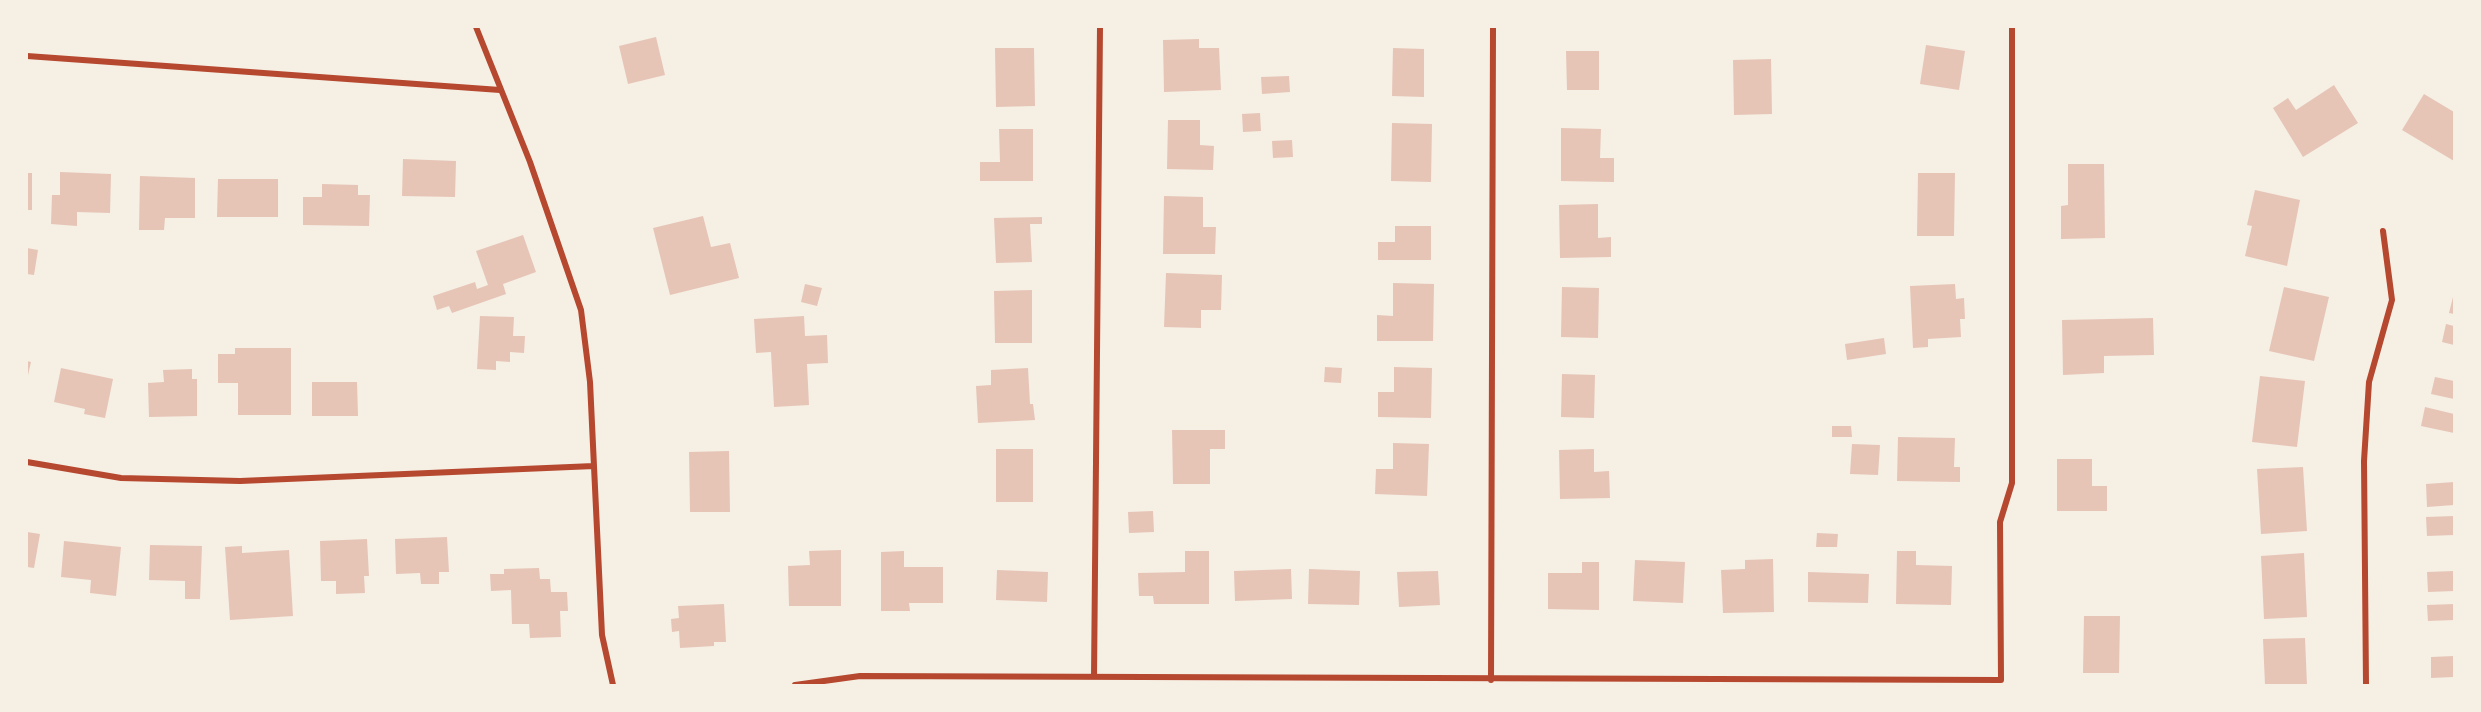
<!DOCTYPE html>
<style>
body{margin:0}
#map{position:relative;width:2481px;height:712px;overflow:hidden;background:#f6efe4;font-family:"Roboto Condensed",sans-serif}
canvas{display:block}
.frame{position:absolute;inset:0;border:28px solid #f6efe4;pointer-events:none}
</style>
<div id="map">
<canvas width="2481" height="712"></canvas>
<div class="frame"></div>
</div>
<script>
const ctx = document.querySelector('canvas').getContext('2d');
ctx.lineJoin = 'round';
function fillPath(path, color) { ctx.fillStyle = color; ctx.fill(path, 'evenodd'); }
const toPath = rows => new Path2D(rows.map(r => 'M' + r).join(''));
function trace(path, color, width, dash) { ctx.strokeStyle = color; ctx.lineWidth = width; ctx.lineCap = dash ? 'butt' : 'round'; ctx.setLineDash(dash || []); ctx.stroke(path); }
fillPath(toPath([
 [656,37,665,75,628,84,619,46],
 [1199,39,1199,48,1219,48,1221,90,1164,92,1163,40],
 [1926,45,1965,51,1959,90,1920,84],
 [995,48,1034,48,1035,106,996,107],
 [1393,48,1424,49,1424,97,1392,96],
 [1566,51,1599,51,1599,90,1567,90],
 [1771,59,1772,114,1734,115,1733,60],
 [1289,76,1290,92,1262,94,1261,77],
 [2334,85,2358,123,2303,157,2273,108,2288,98,2296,110],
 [2424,94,2454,112,2454,161,2402,130],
 [1260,113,1261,131,1243,132,1242,114],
 [1168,120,1200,120,1200,145,1214,146,1213,170,1167,169],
 [1392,123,1432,124,1431,182,1391,181],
 [1561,128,1601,129,1600,158,1614,158,1614,182,1561,181],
 [999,129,1033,129,1033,181,980,181,980,162,1000,162],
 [1292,140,1293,157,1273,158,1272,141],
 [403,159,456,161,455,197,402,196],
 [2068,164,2104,164,2105,238,2061,239,2061,206,2068,205],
 [60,172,111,174,110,213,77,212,77,226,51,224,52,195,60,195],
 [27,173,32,173,32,210,27,210],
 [1918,173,1955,173,1954,236,1917,236],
 [140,176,195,178,195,218,165,218,164,230,139,230],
 [218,179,278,179,278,217,217,217],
 [322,184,358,185,358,195,370,195,369,226,303,225,303,197,322,197],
 [2255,190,2300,200,2287,266,2245,256,2252,226,2247,225],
 [1164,196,1203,197,1203,227,1216,227,1215,254,1163,254],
 [1598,204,1598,238,1611,237,1611,257,1560,258,1559,205],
 [703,216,711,247,730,243,739,278,670,295,653,228],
 [1042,217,1042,224,1030,224,1032,262,996,263,994,218],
 [1395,226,1431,226,1431,260,1378,260,1378,242,1395,242],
 [523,235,536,272,503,284,506,294,452,313,449,306,437,310,433,296,475,282,477,289,488,285,476,251],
 [27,248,38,250,34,275,27,274],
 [1166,273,1222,275,1221,310,1201,310,1201,328,1164,327],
 [1393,283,1434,284,1433,341,1377,341,1377,315,1393,316],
 [805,284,822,288,817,306,801,302],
 [1955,284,1956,299,1964,298,1965,319,1960,319,1961,337,1928,339,1928,347,1913,348,1910,286],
 [1562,287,1599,288,1598,338,1561,337],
 [2284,287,2329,297,2314,361,2269,351],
 [1032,290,1032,343,995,343,994,291],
 [2454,293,2454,314,2449,313],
 [480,316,514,317,513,336,525,336,524,353,510,352,510,362,496,361,496,370,477,369],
 [804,316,805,336,827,335,828,363,807,364,809,405,774,407,771,352,756,353,754,319],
 [2153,318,2154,355,2104,356,2104,373,2063,375,2062,320],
 [2446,324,2454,326,2454,345,2442,342],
 [1884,338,1886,354,1847,360,1845,344],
 [235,348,291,348,291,415,238,415,238,383,218,383,218,354,235,354],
 [27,361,31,362,28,375,27,375],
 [1325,367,1342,368,1341,383,1324,382],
 [1394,367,1432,368,1431,418,1378,417,1378,392,1394,392],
 [61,368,113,379,105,418,84,414,85,409,54,402],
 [1028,368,1030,404,1033,404,1035,420,978,423,976,386,991,385,991,370],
 [192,369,192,379,197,379,197,416,149,417,148,383,164,382,163,370],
 [1562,374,1595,375,1594,418,1561,417],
 [2260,376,2305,381,2297,447,2252,442],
 [2435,377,2454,381,2454,399,2431,394],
 [312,382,357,382,358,416,312,416],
 [2425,407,2454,414,2454,433,2421,426],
 [1832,426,1851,426,1852,437,1832,437],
 [1172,430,1225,430,1225,449,1210,449,1210,484,1173,484],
 [1898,437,1955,438,1954,467,1960,467,1960,482,1897,481],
 [1393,443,1429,444,1427,496,1375,494,1376,469,1393,469],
 [1852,444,1880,445,1878,475,1850,474],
 [996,449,1033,449,1033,502,996,502],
 [1594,449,1594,472,1609,471,1610,498,1560,499,1559,450],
 [729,451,730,512,690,512,689,452],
 [2057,459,2092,459,2092,486,2107,486,2107,511,2057,511],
 [2303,467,2307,531,2261,534,2257,469],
 [2454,482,2454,505,2427,507,2426,484],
 [1153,511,1154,532,1129,533,1128,512],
 [2454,516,2454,535,2427,536,2426,517],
 [27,532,40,534,34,568,27,567],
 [1817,533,1838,534,1837,547,1816,547],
 [447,537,449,572,439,572,439,584,421,584,420,573,396,574,395,539],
 [367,539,369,576,364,576,365,593,336,594,336,581,321,581,320,541],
 [64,541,121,547,116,596,90,593,91,580,61,577],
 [150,545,202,546,200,599,185,599,185,581,149,580],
 [242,546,242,553,289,550,293,616,230,620,225,547],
 [841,550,841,606,789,606,788,566,810,565,809,551],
 [904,551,904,567,943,567,943,603,909,603,910,611,881,611,881,552],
 [1185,551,1209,551,1209,604,1154,604,1153,596,1139,596,1138,573,1185,572],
 [1897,551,1916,551,1916,565,1952,566,1951,605,1896,604],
 [2304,553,2307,617,2264,619,2261,556],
 [1773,559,1774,612,1723,613,1721,570,1745,569,1745,560],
 [1635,560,1685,562,1683,603,1633,601],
 [1582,562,1599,562,1599,610,1548,609,1548,573,1582,573],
 [539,568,540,579,550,579,551,592,567,592,568,611,560,611,561,637,530,638,529,624,512,624,511,590,491,591,490,574,504,574,504,569],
 [1291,569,1292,599,1235,601,1234,571],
 [1309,569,1360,571,1359,605,1308,604],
 [997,570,1048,572,1047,602,996,600],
 [1438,571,1440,605,1399,607,1397,572],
 [2454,571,2454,591,2428,592,2427,572],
 [1808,572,1869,574,1868,603,1808,602],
 [724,604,726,642,714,642,714,646,680,648,679,631,672,632,671,619,679,618,678,606],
 [2454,604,2454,620,2428,621,2427,605],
 [2084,616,2120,616,2119,673,2083,673],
 [2305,638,2307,685,2265,685,2263,639],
 [2454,656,2454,677,2431,678,2431,657]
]), '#e6c5b7');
trace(toPath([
 [476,27,530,162,581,310,590,382,602,635,613,685],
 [27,56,500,90],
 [27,462,121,478,240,481,594,466],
 [1094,677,1100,27],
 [1491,680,1493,27],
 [795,685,860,676,2001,680,2000,522,2012,483,2012,27],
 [2366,685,2364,461,2369,382,2392,300,2383,231]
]), '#b5482f', 6);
</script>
